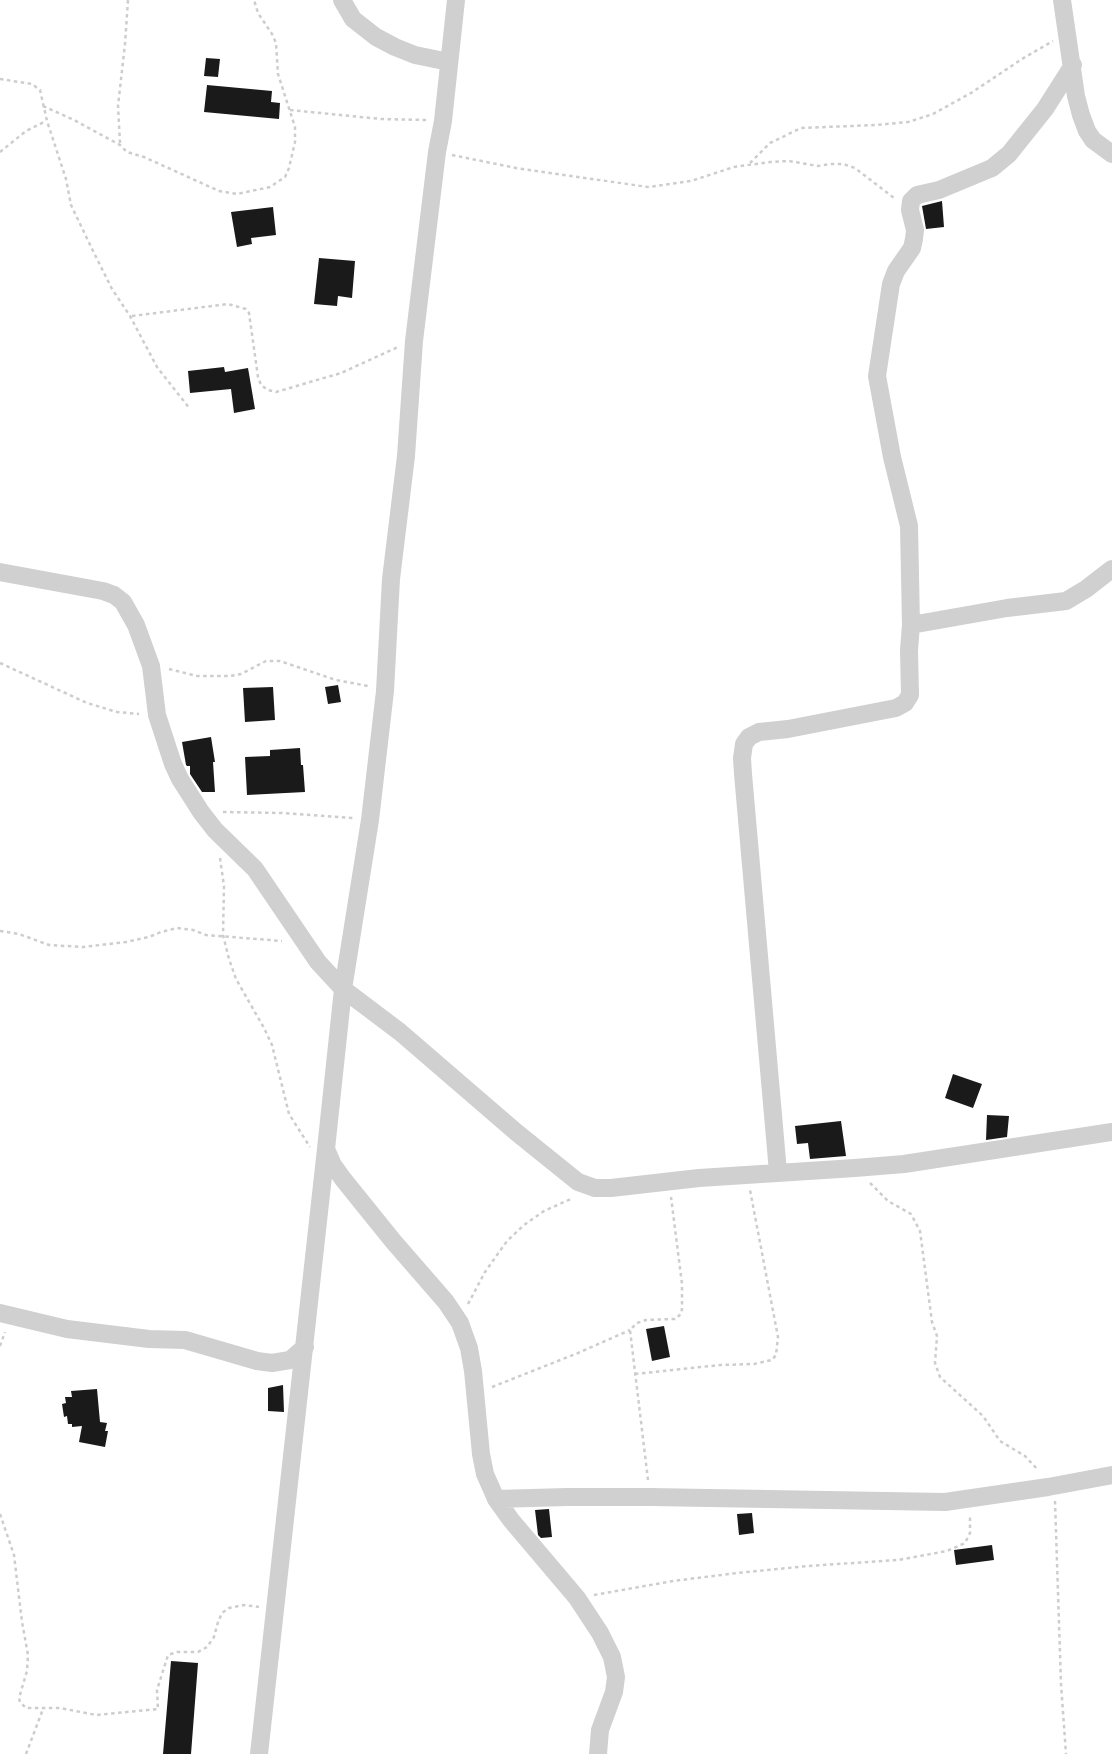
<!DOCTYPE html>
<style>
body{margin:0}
canvas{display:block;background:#fff}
</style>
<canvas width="1112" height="1754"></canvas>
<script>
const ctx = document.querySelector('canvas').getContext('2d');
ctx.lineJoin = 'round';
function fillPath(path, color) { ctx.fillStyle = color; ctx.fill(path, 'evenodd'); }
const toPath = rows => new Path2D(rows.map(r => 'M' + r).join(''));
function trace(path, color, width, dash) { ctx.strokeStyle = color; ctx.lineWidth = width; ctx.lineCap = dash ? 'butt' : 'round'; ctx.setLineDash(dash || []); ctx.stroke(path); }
fillPath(toPath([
 [206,58,220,59,218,77,204,76],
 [207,85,272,91,271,102,280,103,279,119,204,112],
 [942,201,944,227,926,229,922,206],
 [273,207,276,235,251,238,252,244,237,247,231,212],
 [319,258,355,261,352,298,338,296,337,306,314,304],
 [224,367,225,372,248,368,255,409,234,413,231,389,190,393,188,371],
 [338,685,341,702,328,704,325,687],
 [273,687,275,720,245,722,243,688],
 [211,737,215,762,213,762,215,792,202,792,190,774,190,766,187,766,186,765,182,742],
 [300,748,301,765,303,765,305,792,247,795,245,757,270,756,270,750],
 [953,1074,982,1084,973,1108,945,1098],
 [987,1115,1009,1116,1007,1137,986,1140],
 [841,1121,846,1156,810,1159,808,1143,797,1144,795,1126],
 [664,1326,670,1357,652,1361,646,1329],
 [283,1385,284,1412,268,1411,268,1388],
 [97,1389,100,1422,107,1423,105,1431,108,1431,105,1447,79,1442,82,1426,72,1427,72,1424,68,1424,67,1416,64,1417,62,1404,66,1403,65,1397,72,1397,71,1391],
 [549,1509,552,1537,541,1538,538,1535,535,1510],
 [752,1513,754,1533,739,1535,737,1514],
 [992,1545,994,1560,956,1565,954,1550],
 [171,1661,198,1663,191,1754,163,1754]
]), '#1a1a1a');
trace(toPath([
 [0,79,32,84,40,90,47,121,66,179,71,205,94,253,112,289,130,316,157,367,190,409],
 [43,106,74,120,120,145,127,152,144,157,219,191,237,194,270,187,285,177,289,168,295,142,295,127,278,74,276,43,272,34,258,13,254,0],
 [290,110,381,119,426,120],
 [120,143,118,106,125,44,128,0],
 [0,152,26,131,46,121],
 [452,155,516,168,648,187,691,181,734,167,770,162,789,161,818,166,831,164,843,164,855,168,894,198],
 [750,163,770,143,801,128,876,125,908,122,933,114,971,93,1022,59,1053,41],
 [132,316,228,304,246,309,249,313,258,377,261,385,268,390,276,392,341,373,398,347],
 [0,663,87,703,117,712,139,714],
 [169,669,197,676,230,676,241,674,266,661,280,661,336,680,368,686],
 [223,812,282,813,353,818],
 [220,858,224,886,223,935,229,959,236,979,264,1028,272,1045,289,1114,310,1147],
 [0,931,19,934,49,945,83,947,126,942,149,937,161,932,177,928,193,930,206,935,282,941],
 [870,1183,888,1201,911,1214,920,1231,932,1322,937,1336,935,1363,940,1377,983,1416,1000,1441,1025,1456,1038,1470],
 [468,1304,485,1272,507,1241,524,1225,544,1211,573,1198],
 [0,1346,5,1332],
 [635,1374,720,1365,754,1364,772,1360,776,1355,778,1337,750,1190],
 [492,1387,578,1353,630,1330],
 [648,1480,630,1330,637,1323,646,1320,675,1319,681,1314,682,1309,682,1284,671,1197],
 [1055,1501,1061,1684,1066,1754],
 [0,1514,14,1555,22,1622,28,1655,27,1671,19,1698,20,1702,26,1708,60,1708,96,1715,158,1709,157,1690,168,1655,177,1652,198,1652,207,1647,214,1637,218,1622,222,1613,229,1608,244,1605,259,1607],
 [594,1595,673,1581,737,1573,808,1566,898,1560,947,1551,965,1543,970,1533,970,1514],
 [26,1754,43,1709]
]), '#cdcdcd', 2.5, [3.5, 3.5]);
trace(toPath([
 [342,0,353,19,376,37,395,47,415,55,449,62],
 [456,0,443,121,437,152,414,341,406,456,391,579,385,691,370,820,343,989,326,1149,333,1165,343,1179,393,1241,446,1302,460,1323,469,1348,473,1371,481,1454,485,1474,496,1499,511,1520,577,1598,600,1633,612,1657,616,1677,614,1692,600,1730,598,1754],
 [1062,0,1076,96,1081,115,1087,131,1093,140,1112,154],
 [0,572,103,591,114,595,123,602,136,625,151,666,157,715,173,764,180,779,201,812,215,830,255,869,318,962,343,989,400,1032,516,1132,578,1182,595,1188,611,1188,699,1178,855,1168,904,1164,1112,1132],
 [911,625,1007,608,1066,601,1086,589,1112,569],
 [778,1172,743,774,742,758,744,744,749,737,759,732,788,729,896,708,905,703,910,695,909,650,911,625,909,526,892,457,877,376,891,284,896,271,912,248,914,239,915,230,910,210,911,201,917,195,939,190,992,168,1009,154,1045,109,1073,65],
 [0,1313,67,1329,149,1339,185,1340,257,1361,272,1363,290,1360,305,1347],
 [496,1499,567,1497,650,1497,945,1502,1048,1487,1112,1475],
 [259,1754,326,1149]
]), '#d0d0d0', 18);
</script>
